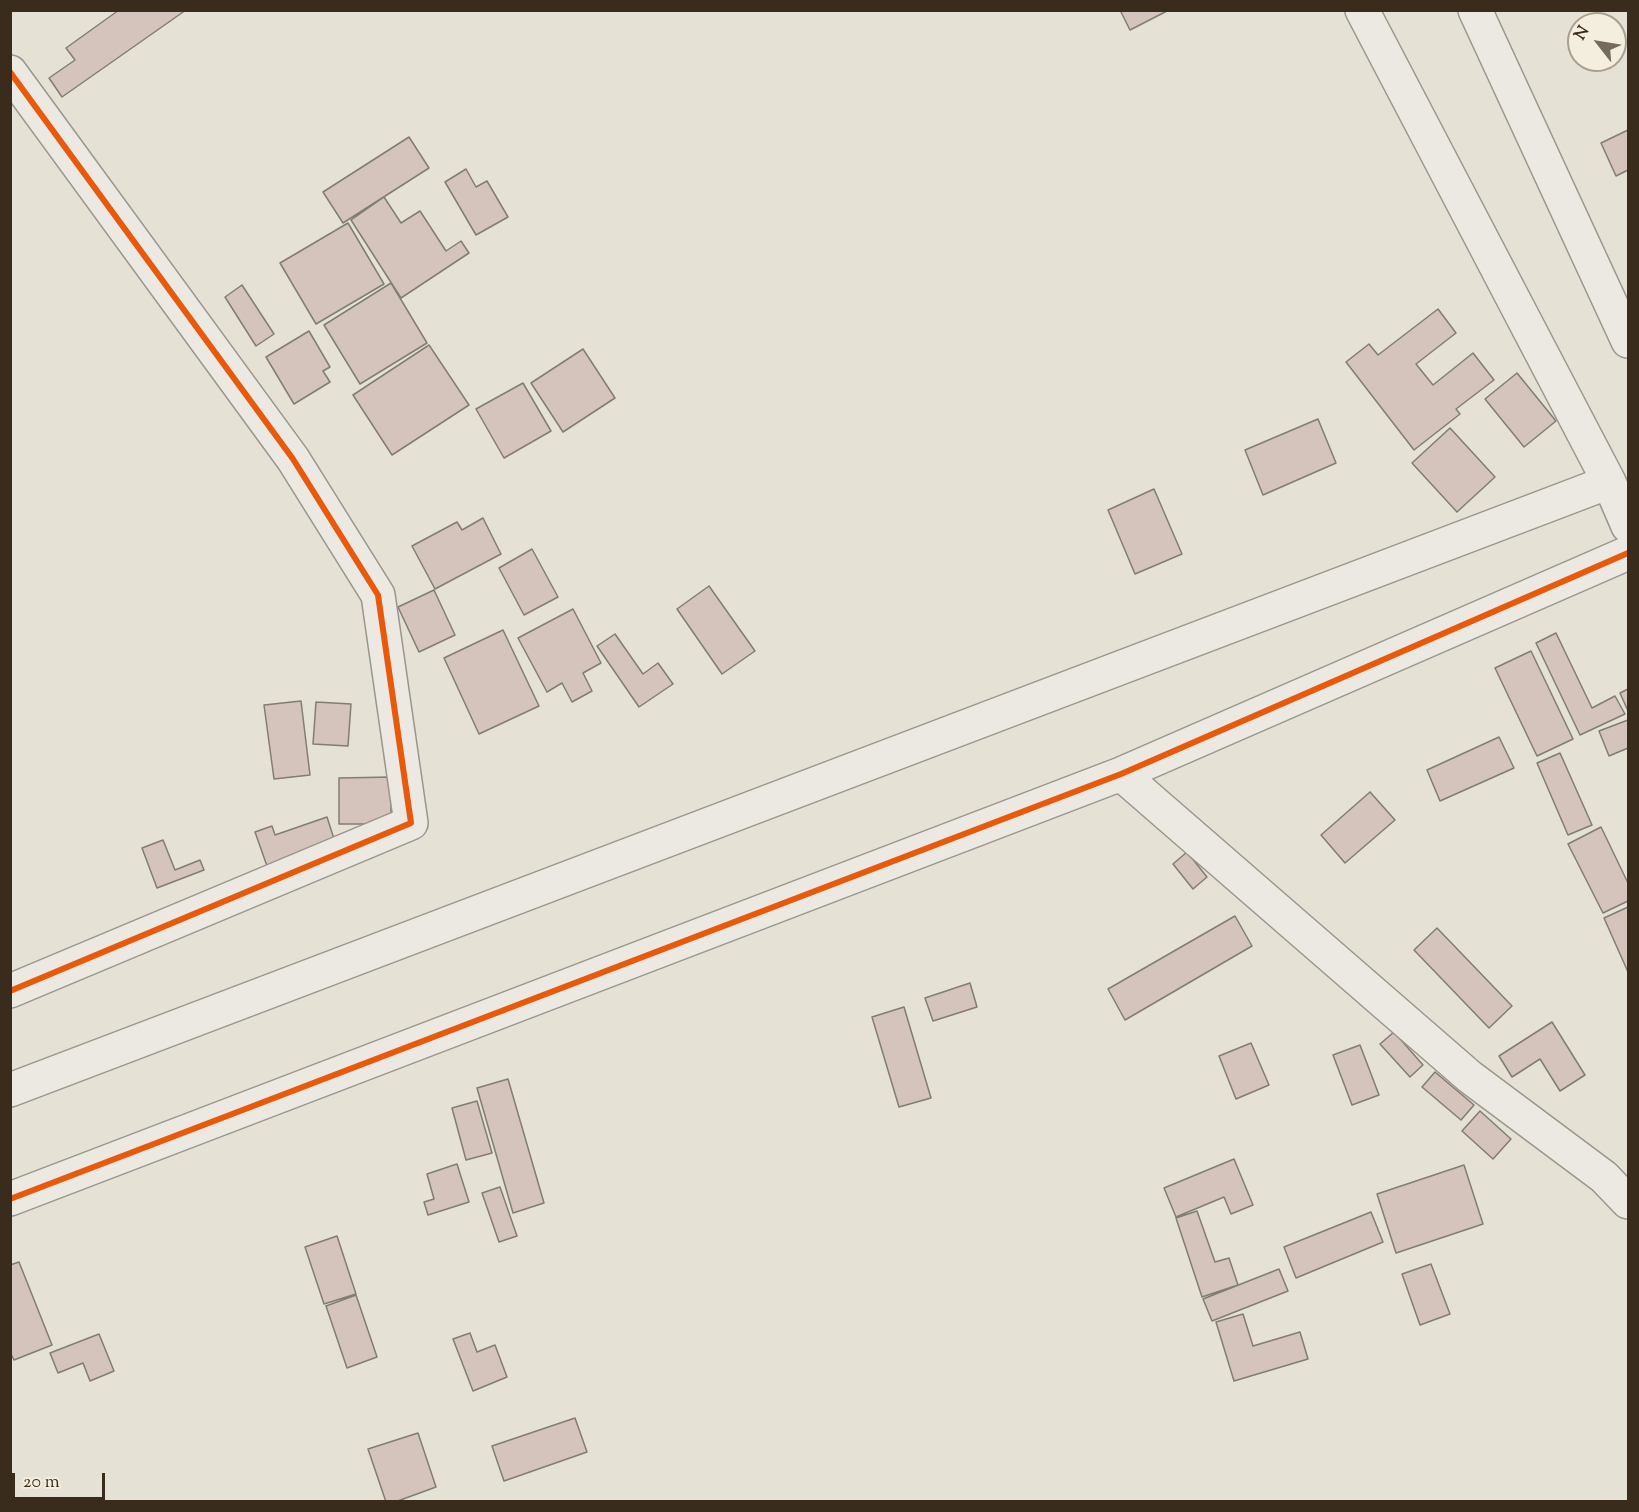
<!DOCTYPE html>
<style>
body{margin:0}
#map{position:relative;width:1639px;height:1512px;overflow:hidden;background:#e5e1d4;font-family:"Sorts Mill Goudy",serif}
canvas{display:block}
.frame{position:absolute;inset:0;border:12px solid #392c1d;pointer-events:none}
.north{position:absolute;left:1567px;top:12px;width:60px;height:60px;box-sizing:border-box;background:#f3eede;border:2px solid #a9a091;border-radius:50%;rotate:301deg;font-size:16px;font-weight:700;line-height:24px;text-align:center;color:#392c1d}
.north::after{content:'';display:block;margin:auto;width:21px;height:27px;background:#756b5d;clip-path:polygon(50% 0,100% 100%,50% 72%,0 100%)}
.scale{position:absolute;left:12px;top:1473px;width:93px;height:27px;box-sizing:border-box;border:3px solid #392c1d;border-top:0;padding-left:8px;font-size:18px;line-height:21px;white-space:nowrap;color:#392c1d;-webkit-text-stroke:4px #f3eede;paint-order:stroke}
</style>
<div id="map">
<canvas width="1639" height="1512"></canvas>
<div class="frame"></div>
<div class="north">N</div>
<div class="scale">20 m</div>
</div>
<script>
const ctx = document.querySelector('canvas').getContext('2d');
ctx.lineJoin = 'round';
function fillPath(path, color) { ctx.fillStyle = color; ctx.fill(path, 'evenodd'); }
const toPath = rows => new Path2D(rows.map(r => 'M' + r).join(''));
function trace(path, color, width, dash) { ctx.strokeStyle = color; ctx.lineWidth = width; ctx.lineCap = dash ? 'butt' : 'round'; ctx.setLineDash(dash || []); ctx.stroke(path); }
const building = toPath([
 [119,10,186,10,62,97,49,78,75,60,66,48,119,10],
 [1120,10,1169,10,1130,30,1120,10],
 [1628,130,1628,170,1616,176,1601,143,1628,130],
 [409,137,429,168,343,223,323,192,409,137],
 [466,169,476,187,487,181,508,217,476,235,445,182,466,169],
 [384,197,401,223,420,211,446,251,461,241,469,253,401,298,351,220,384,197],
 [348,223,384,284,316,324,280,263,348,223],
 [391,283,427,343,360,384,324,325,391,283],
 [242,285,274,334,256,346,225,297,242,285],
 [1438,309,1456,333,1416,364,1433,385,1473,353,1494,380,1456,409,1460,414,1414,450,1346,362,1369,344,1378,355,1438,309],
 [309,331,330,367,323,371,330,382,294,404,266,357,309,331],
 [429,345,469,405,392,455,353,395,429,345],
 [583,349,615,398,563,432,531,383,583,349],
 [1517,373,1556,421,1524,447,1485,399,1517,373],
 [523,383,551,431,504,458,476,409,523,383],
 [1318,419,1336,463,1263,495,1245,450,1318,419],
 [1450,428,1495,477,1457,512,1412,463,1450,428],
 [1154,489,1182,554,1135,574,1108,510,1154,489],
 [483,518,501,554,435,589,412,546,457,522,462,530,483,518],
 [532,549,558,597,524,615,499,568,532,549],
 [709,586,755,651,722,674,677,609,709,586],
 [434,590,455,635,419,652,398,607,434,590],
 [573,609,601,663,583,673,592,691,572,702,562,683,547,692,518,638,573,609],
 [503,630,539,706,479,734,444,658,503,630],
 [1556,633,1592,708,1615,696,1625,714,1580,735,1536,643,1556,633],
 [615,634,643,674,658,663,673,684,639,707,597,646,615,634],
 [1531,651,1573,739,1537,756,1495,668,1531,651],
 [1628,689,1628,711,1620,693,1628,689],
 [301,701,310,775,274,779,264,705,301,701],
 [316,702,351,704,348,746,313,744,316,702],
 [1628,720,1628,748,1609,756,1599,731,1628,720],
 [1499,737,1514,768,1440,801,1427,770,1499,737],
 [1560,753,1592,825,1568,835,1537,763,1560,753],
 [391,777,391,824,339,824,339,778,391,777],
 [1370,792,1395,820,1345,863,1321,835,1370,792],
 [327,817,335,842,267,866,255,832,272,826,275,835,327,817],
 [1601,827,1628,883,1628,901,1603,913,1568,844,1601,827],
 [163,840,175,870,200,860,204,870,157,888,142,848,163,840],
 [1187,852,1207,877,1193,889,1173,864,1187,852],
 [1628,907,1628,972,1604,918,1628,907],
 [1235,916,1252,946,1125,1020,1108,989,1235,916],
 [1437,928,1512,1006,1489,1028,1414,950,1437,928],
 [970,983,977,1007,933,1021,925,998,970,983],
 [904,1007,931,1098,899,1107,872,1017,904,1007],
 [1552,1022,1585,1075,1560,1091,1540,1059,1512,1077,1499,1056,1552,1022],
 [1394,1032,1423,1065,1410,1077,1380,1044,1394,1032],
 [1251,1043,1269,1085,1236,1099,1219,1056,1251,1043],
 [1360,1045,1379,1095,1352,1105,1333,1055,1360,1045],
 [1435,1072,1474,1105,1461,1120,1422,1087,1435,1072],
 [508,1079,544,1203,513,1213,477,1088,508,1079],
 [477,1101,492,1153,466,1160,452,1108,477,1101],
 [1480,1111,1511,1139,1493,1159,1462,1131,1480,1111],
 [1234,1159,1253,1205,1231,1214,1224,1197,1176,1217,1164,1188,1234,1159],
 [457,1164,469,1202,428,1215,424,1202,434,1199,427,1174,457,1164],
 [1464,1165,1483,1224,1396,1253,1377,1194,1464,1165],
 [500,1187,517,1236,499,1242,482,1193,500,1187],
 [1197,1211,1215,1262,1229,1258,1238,1285,1202,1297,1176,1218,1197,1211],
 [1371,1212,1383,1242,1296,1278,1284,1247,1371,1212],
 [337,1236,356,1294,324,1304,305,1247,337,1236],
 [19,1262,52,1345,14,1360,10,1352,10,1265,19,1262],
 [1431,1264,1450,1314,1420,1325,1402,1274,1431,1264],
 [1279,1269,1288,1291,1212,1321,1203,1299,1279,1269],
 [356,1295,377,1357,347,1368,326,1306,356,1295],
 [1243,1314,1253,1346,1300,1332,1308,1359,1234,1381,1216,1322,1243,1314],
 [470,1333,477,1352,495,1345,507,1377,473,1391,453,1339,470,1333],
 [99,1334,114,1371,90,1381,83,1363,58,1373,50,1353,99,1334],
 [575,1418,587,1452,504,1481,492,1446,575,1418],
 [418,1433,436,1487,395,1502,386,1502,368,1449,418,1433]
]);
fillPath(building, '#d4c4bb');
trace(building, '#817d74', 1.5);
const minor = toPath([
 [1362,10,1609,482,1628,526],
 [1475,10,1628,341],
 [10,72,293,459,378,595,411,823,10,991],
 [1121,774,1470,1077,1604,1177,1628,1202],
 [10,1090,1609,482],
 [10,1199,1121,774,1628,553]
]);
trace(minor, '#9a968c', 36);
trace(minor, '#ebe9e2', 33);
trace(toPath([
 [10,72,293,459,378,595,411,823,10,991],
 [10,1199,1121,774,1628,553]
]), '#e8590c', 6);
</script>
